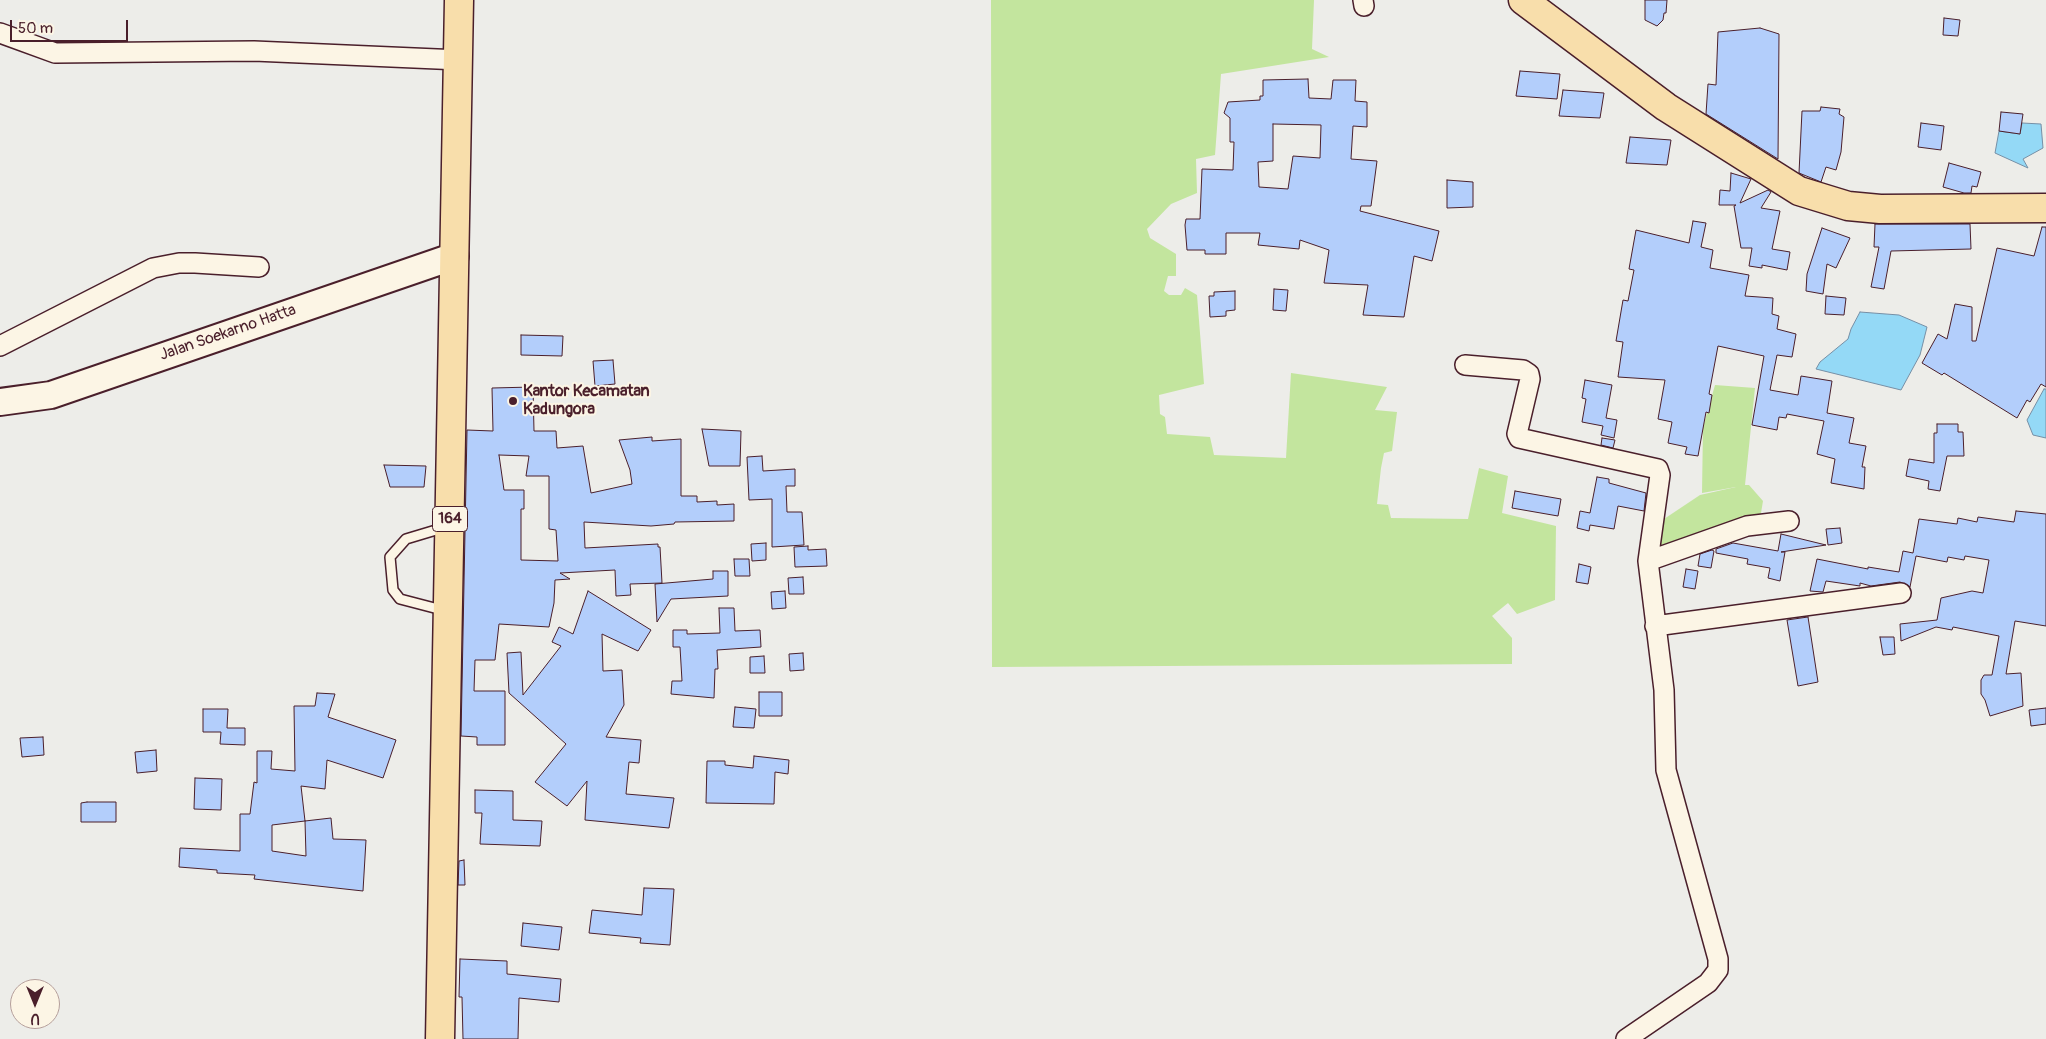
<!DOCTYPE html>
<style>
body{margin:0}
#map{position:relative;width:2046px;height:1039px;overflow:hidden;background:#edede9;font-family:Pangolin,sans-serif}
canvas{display:block}
.north{position:absolute;left:10px;top:979px;width:50px;height:50px;box-sizing:border-box;background:#fcf5e5;border:1px solid #b59f9b;border-radius:50%;rotate:180deg;font-size:14px;font-weight:700;line-height:20px;text-align:center;color:#4a1f2b}
.north::after{content:'';display:block;margin:auto;width:18px;height:22px;background:#4a1f2b;clip-path:polygon(50% 0,100% 100%,50% 72%,0 100%)}
.scale{position:absolute;left:10px;top:20px;width:118px;height:22px;box-sizing:border-box;border:2px solid #4a1f2b;border-top:0;padding-left:6px;font-size:15px;line-height:18px;white-space:nowrap;color:#4a1f2b;-webkit-text-stroke:4px #fcf5e5;paint-order:stroke}
</style>
<div id="map">
<canvas width="2046" height="1039"></canvas>
<div class="north">U</div>
<div class="scale">50 m</div>
</div>
<script>
const ctx = document.querySelector('canvas').getContext('2d');
ctx.lineJoin = 'round';
function fillPath(path, color) { ctx.fillStyle = color; ctx.fill(path, 'evenodd'); }
const toPath = rows => new Path2D(rows.map(r => 'M' + r).join(''));
function trace(path, color, width, dash) { ctx.strokeStyle = color; ctx.lineWidth = width; ctx.lineCap = dash ? 'butt' : 'round'; ctx.setLineDash(dash || []); ctx.stroke(path); }
function write(font, color, halo, rows, align = 'center') {
  ctx.font = font + ' Pangolin,sans-serif'; ctx.lineWidth = 4; ctx.setLineDash([]); ctx.textBaseline = 'middle'; ctx.strokeStyle = halo; ctx.fillStyle = color; for (const [text, x, y, turn = 0] of rows) {
    ctx.save(); ctx.translate(x, y); ctx.rotate((+turn || 0) * Math.PI / 180); ctx.textAlign = isNaN(turn) ? turn : align; if (halo) ctx.strokeText(text, 0, 0); ctx.fillText(text, 0, 0); ctx.restore();
  }
}
fillPath(toPath([
 [991,0,1314,0,1312,49,1329,57,1221,74,1215,155,1196,159,1197,193,1171,204,1147,229,1150,238,1176,254,1176,276,1168,276,1164,291,1169,295,1181,295,1185,288,1197,295,1204,384,1159,395,1160,414,1165,417,1167,434,1210,437,1214,455,1286,458,1291,373,1387,387,1375,410,1397,412,1392,451,1384,453,1381,468,1377,504,1388,505,1391,518,1468,519,1479,468,1508,476,1502,513,1556,526,1555,600,1517,614,1508,603,1492,616,1512,638,1512,664,992,667],
 [1715,385,1755,388,1745,485,1749,485,1763,501,1760,519,1651,556,1652,527,1700,495,1736,487,1702,493,1703,427]
]), '#c3e59e');
const water = toPath([
 [2022,123,2041,124,2043,148,2023,159,2028,168,1995,153,1999,131,2020,134,2022,123],
 [1860,312,1899,315,1927,327,1920,355,1901,390,1816,369,1820,362,1848,339,1851,329,1860,312],
 [2044,389,2046,389,2046,438,2033,435,2027,420,2044,389]
]);
fillPath(water, '#94d9f6');
trace(water, '#768fa5', 1);
const building = toPath([
 [1645,0,1667,0,1666,13,1664,13,1663,20,1657,26,1645,20,1645,0],
 [1944,18,1960,20,1958,36,1943,35,1944,18],
 [1760,28,1779,34,1778,159,1706,114,1708,84,1716,85,1718,32,1760,28],
 [1520,71,1560,74,1557,99,1516,96,1520,71],
 [1308,79,1309,98,1331,99,1333,80,1356,80,1355,101,1367,102,1367,127,1353,126,1351,159,1377,161,1371,206,1361,206,1360,211,1439,231,1432,261,1414,256,1404,317,1363,315,1368,285,1324,283,1329,250,1300,240,1299,249,1258,245,1260,233,1226,233,1226,254,1205,254,1205,250,1187,250,1185,225,1186,219,1200,219,1202,169,1233,170,1234,142,1230,142,1230,118,1224,113,1228,102,1260,100,1260,96,1263,96,1263,80,1308,79],
 [1273,124,1321,125,1320,158,1293,156,1288,189,1259,187,1258,162,1273,161,1273,124],
 [1563,90,1604,93,1600,118,1559,116,1563,90],
 [1821,107,1840,109,1839,114,1844,117,1841,152,1836,170,1826,167,1821,182,1799,173,1802,111,1820,111,1821,107],
 [2001,112,2023,114,2020,134,1999,131,2001,112],
 [1921,123,1944,126,1941,150,1918,147,1921,123],
 [1630,137,1671,140,1667,165,1626,163,1630,137],
 [1949,163,1981,172,1977,187,1972,186,1971,193,1964,193,1943,187,1949,163],
 [1731,173,1751,179,1740,203,1768,190,1771,192,1761,208,1780,211,1772,249,1790,252,1787,270,1762,265,1762,268,1749,266,1752,248,1741,248,1734,206,1736,205,1719,205,1720,190,1730,191,1731,173],
 [1447,180,1473,182,1473,207,1447,208,1447,180],
 [1693,221,1706,223,1701,247,1713,250,1710,268,1749,275,1745,296,1773,298,1772,314,1779,316,1777,329,1796,334,1792,357,1777,355,1770,390,1798,395,1801,376,1832,381,1827,413,1854,418,1849,443,1866,446,1862,467,1865,467,1864,489,1831,483,1835,459,1817,454,1824,421,1787,414,1786,418,1779,417,1777,430,1752,425,1764,356,1718,346,1709,394,1712,395,1709,413,1706,412,1698,456,1685,454,1687,447,1668,443,1672,422,1658,419,1665,380,1618,377,1623,342,1616,341,1623,300,1628,301,1634,270,1629,269,1636,230,1689,243,1693,221],
 [1875,224,1970,224,1971,249,1891,251,1884,289,1871,287,1879,247,1874,247,1875,224],
 [2042,227,2046,227,2046,387,2041,384,2030,402,2027,400,2017,418,1944,373,1942,375,1922,363,1938,334,1947,339,1955,304,1972,307,1972,341,1976,341,1997,248,2034,256,2042,227],
 [1822,228,1850,238,1836,268,1827,264,1823,294,1806,291,1807,274,1822,228],
 [1274,289,1288,290,1286,311,1273,310,1274,289],
 [1235,291,1235,310,1226,311,1226,316,1210,317,1209,296,1214,296,1214,292,1235,291],
 [1826,296,1846,298,1844,315,1825,314,1826,296],
 [521,335,563,336,562,356,521,355,521,335],
 [613,360,615,384,595,386,593,361,613,360],
 [1585,380,1612,385,1606,418,1617,420,1614,438,1601,435,1603,426,1582,422,1586,399,1582,398,1585,380],
 [533,387,534,431,556,431,557,448,583,446,591,493,632,484,630,470,619,440,652,437,652,441,681,439,681,496,697,496,697,502,717,501,717,505,734,504,734,521,675,522,674,524,651,526,584,522,585,548,658,544,658,547,660,547,662,583,630,584,631,595,616,596,615,570,560,573,570,579,555,580,554,603,549,627,499,624,495,660,475,660,474,691,505,691,505,745,477,745,477,737,461,736,467,430,493,431,492,388,533,387],
 [499,455,529,456,526,476,549,476,549,529,556,530,558,561,521,560,521,509,524,509,524,490,504,490,499,455],
 [1937,424,1958,424,1958,432,1963,432,1964,456,1947,456,1940,491,1928,489,1929,481,1906,476,1909,459,1934,463,1934,433,1937,433,1937,424],
 [702,429,741,431,740,466,709,466,702,429],
 [1602,438,1615,440,1613,448,1601,445,1602,438],
 [762,456,763,471,795,469,795,486,786,486,787,512,802,512,804,545,772,547,772,499,749,500,747,457,762,456],
 [384,465,426,466,424,487,390,487,384,465],
 [1597,477,1609,479,1609,483,1646,493,1644,511,1618,506,1614,529,1590,525,1589,531,1577,528,1580,511,1590,513,1597,477],
 [1515,491,1561,499,1558,516,1512,508,1515,491],
 [2016,511,2046,514,2046,626,2015,621,2006,674,2021,673,2023,706,1990,716,1985,700,1981,694,1981,680,1984,675,1992,675,1999,636,1953,627,1952,630,1936,627,1901,641,1900,624,1937,620,1941,598,1972,591,1983,593,1989,560,1965,556,1964,560,1948,557,1947,562,1916,556,1910,587,1900,582,1871,586,1860,583,1860,586,1826,581,1823,592,1810,591,1817,559,1868,569,1868,567,1899,572,1903,551,1913,553,1919,519,1957,524,1958,518,1977,522,1978,517,2014,522,2016,511],
 [1840,528,1842,543,1828,545,1826,529,1840,528],
 [1781,534,1826,545,1781,552,1785,552,1780,581,1768,578,1770,568,1747,564,1748,559,1716,553,1716,549,1733,543,1778,551,1781,534],
 [766,543,766,560,752,561,751,544,766,543],
 [808,546,808,550,826,549,827,566,795,567,794,547,808,546],
 [1712,550,1714,551,1711,568,1698,566,1700,554,1712,550],
 [734,559,749,559,750,576,735,576,734,559],
 [1579,564,1591,567,1588,584,1576,582,1579,564],
 [1686,569,1698,571,1695,589,1683,587,1686,569],
 [713,571,728,571,728,596,671,599,657,622,655,584,713,579,713,571],
 [803,577,804,594,789,594,788,578,803,577],
 [588,591,651,630,638,651,602,634,603,671,622,670,624,705,606,737,641,740,639,763,629,762,626,794,674,798,669,828,585,820,587,781,567,806,535,782,566,744,509,693,507,653,521,652,523,695,561,646,552,642,559,627,573,634,588,591],
 [785,591,786,608,772,609,771,592,785,591],
 [719,608,734,608,735,631,760,630,761,647,717,650,718,669,715,669,714,698,671,694,672,681,682,681,680,647,673,647,673,630,687,630,687,634,720,633,719,608],
 [1808,617,1818,682,1798,686,1787,620,1808,617],
 [1880,637,1894,637,1895,654,1883,655,1880,637],
 [803,653,804,670,790,671,789,654,803,653],
 [764,656,765,673,750,673,750,657,764,656],
 [759,692,782,692,782,716,759,716,759,692],
 [317,693,335,694,328,717,396,740,383,778,327,760,325,789,301,786,305,821,331,818,333,839,366,840,363,891,254,879,255,875,217,873,217,870,179,867,180,848,240,851,240,814,250,814,254,782,257,783,257,751,272,751,271,769,295,771,294,706,315,706,317,693],
 [305,821,306,856,272,851,272,825,305,821],
 [735,707,756,709,754,728,733,727,735,707],
 [2046,708,2046,724,2031,726,2029,710,2046,708],
 [203,709,228,709,227,728,245,728,245,745,220,744,221,732,203,732,203,709],
 [43,737,44,755,22,757,20,738,43,737],
 [156,750,157,771,137,773,135,752,156,750],
 [754,756,789,760,788,774,775,772,774,804,706,803,707,761,725,761,725,765,753,768,754,756],
 [195,778,222,779,221,810,194,809,195,778],
 [475,790,513,791,513,820,542,821,540,846,480,844,482,813,475,813,475,790],
 [87,802,116,802,116,822,81,822,81,803,87,802],
 [464,860,465,885,458,885,459,861,464,860],
 [644,888,674,889,670,945,640,943,641,938,589,933,592,910,642,915,644,888],
 [523,923,562,927,559,950,521,946,523,923],
 [460,959,507,961,507,974,561,979,559,1002,519,998,518,1039,463,1039,462,997,459,997,460,959]
]);
fillPath(building, '#b3cefb');
trace(building, '#4a1f2b', 1);
const lane = toPath([
 [446,611,400,599,393,590,390,557,406,539,446,527]
]);
const street = toPath([
 [1363,0,1364,6],
 [0,33,55,53,254,51,460,60],
 [0,346,153,268,179,263,195,263,259,267],
 [1465,365,1523,370,1529,374,1530,379,1517,434,1519,438,1658,469,1660,475,1648,561],
 [1655,626,1901,593],
 [1626,1039,1708,983,1718,970,1718,959,1666,770,1664,690,1648,561,1747,526,1789,521]
]);
const secondary = toPath([
 [0,402,51,395,455,256]
]);
const primary = toPath([
 [1523,0,1666,107,1799,191,1848,206,1880,209,2046,208],
 [440,1039,459,0]
]);
trace(lane, '#4a1f2b', 12);
trace(street, '#4a1f2b', 22);
trace(secondary, '#4a1f2b', 30);
trace(primary, '#4a1f2b', 31);
trace(lane, '#fcf5e5', 9);
trace(street, '#fcf5e5', 19);
trace(secondary, '#fcf5e5', 26);
trace(primary, '#f8deab', 28);
for (const [x, y, r, color] of [
 [513,401,5,"#4a1f2b"]
]) { const dot = new Path2D(); dot.arc(x, y, r, 0, 2 * Math.PI); ctx.fillStyle = color; ctx.fill(dot); trace(dot, '#fcf5e5', 2); }
for (const [x, y, w] of [
 [450,519,35]
]) { const box = new Path2D(); box.roundRect(x - w / 2, y - 12.5, w, 25, 4); ctx.fillStyle = '#fcf5e5'; ctx.fill(box); trace(box, '#4a1f2b', 1); }
write('bold 15px', '#4a1f2b', null, [
 ["164",450,519]
]);
write('16px', '#4a1f2b', '#fcf5e5', [
 ["Jalan Soekarno Hatta",228,333,-19]
]);
write('bold 16px', '#4a1f2b', '#fcf5e5', [
 ["Kantor Kecamatan",523,392],
 ["Kadungora",523,410]
], 'left');
</script>
